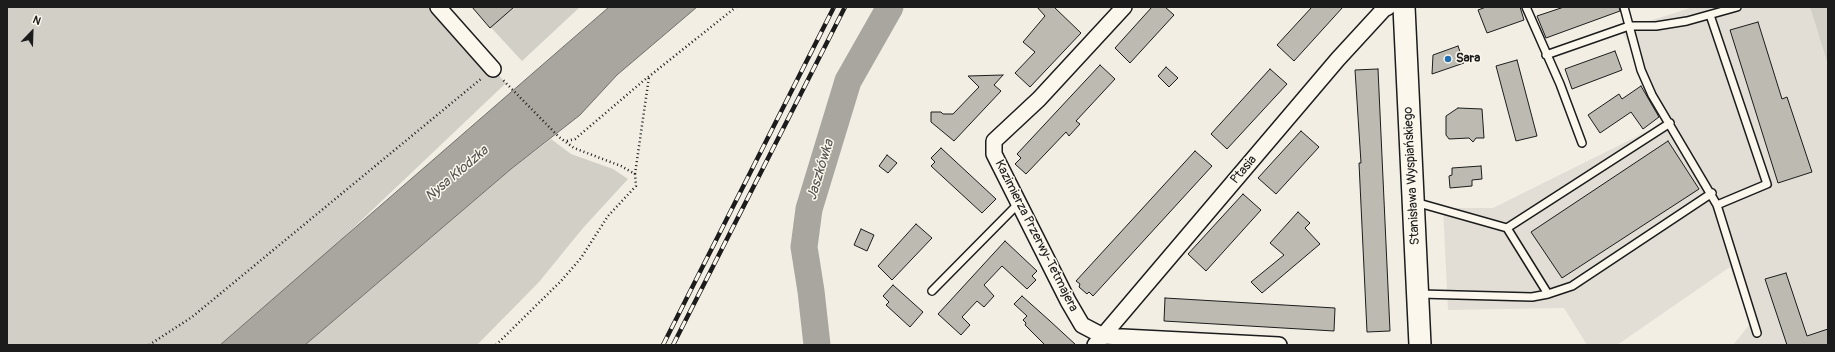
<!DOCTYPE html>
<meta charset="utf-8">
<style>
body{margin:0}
#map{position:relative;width:1835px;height:352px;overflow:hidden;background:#f2eee4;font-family:Pangolin,sans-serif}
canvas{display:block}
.frame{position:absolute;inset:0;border:8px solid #1c1c1c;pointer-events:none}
.north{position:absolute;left:12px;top:12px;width:40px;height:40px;-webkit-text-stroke:3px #fbf7ec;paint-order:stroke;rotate:23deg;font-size:11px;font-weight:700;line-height:16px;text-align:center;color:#1c1c1c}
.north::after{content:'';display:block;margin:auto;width:14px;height:18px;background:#1c1c1c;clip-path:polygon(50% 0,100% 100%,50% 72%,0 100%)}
</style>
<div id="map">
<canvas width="1835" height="352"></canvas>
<div class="frame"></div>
<div class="north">N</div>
</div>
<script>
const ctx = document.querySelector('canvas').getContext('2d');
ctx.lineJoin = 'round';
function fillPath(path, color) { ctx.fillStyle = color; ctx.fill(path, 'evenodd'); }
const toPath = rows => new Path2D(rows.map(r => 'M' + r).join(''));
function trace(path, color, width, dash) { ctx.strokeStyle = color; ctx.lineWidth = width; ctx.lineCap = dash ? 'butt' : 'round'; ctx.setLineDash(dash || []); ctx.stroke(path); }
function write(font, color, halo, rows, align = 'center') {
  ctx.font = font + ' Pangolin,sans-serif'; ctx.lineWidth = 3; ctx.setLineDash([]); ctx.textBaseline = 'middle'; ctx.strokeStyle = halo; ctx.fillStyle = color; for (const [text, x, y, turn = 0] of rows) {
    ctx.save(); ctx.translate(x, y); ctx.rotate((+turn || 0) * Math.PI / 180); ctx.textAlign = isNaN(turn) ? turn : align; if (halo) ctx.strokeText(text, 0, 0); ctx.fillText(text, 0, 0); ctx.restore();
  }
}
fillPath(toPath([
 [1693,7,1810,7,1828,65,1828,345,1733,345,1750,324,1730,267,1617,345,1587,345,1564,308,1448,310,1443,208,1493,208,1650,130,1668,116,1621,30]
]), '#e2ded5');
fillPath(toPath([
 [7,7,435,7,506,83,327,253,220,345,7,345],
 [472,7,580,7,522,61],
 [1810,7,1828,7,1828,65],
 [551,139,571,154,613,169,628,179,583,228,539,282,477,345,305,345,511,169]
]), '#d2cfc6');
const water = toPath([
 [609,7,697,7,617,75,580,115,511,169,305,345,220,345,609,7]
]);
fillPath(water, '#a9a6a0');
trace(water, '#716f6b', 1);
trace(toPath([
 [817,345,811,291,804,247,809,209,848,81,890,7]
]), '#a9a6a0', 27);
const building = toPath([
 [472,7,514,7,490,28,472,7],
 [1037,7,1054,7,1081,33,1030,87,1015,73,1035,52,1023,42,1045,16,1037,7],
 [1152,7,1165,7,1174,15,1130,63,1115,48,1152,7],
 [1312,7,1343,7,1294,61,1277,45,1312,7],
 [1486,7,1520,7,1524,20,1487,33,1478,10,1486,7],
 [1564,7,1619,7,1620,11,1546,38,1537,16,1564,7],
 [1758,22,1782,99,1787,97,1812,172,1778,183,1730,30,1758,22],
 [1458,46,1464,63,1432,74,1433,55,1458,46],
 [1615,51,1622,70,1572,89,1565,69,1615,51],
 [1517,60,1537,136,1516,141,1496,66,1517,60],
 [1100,65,1115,79,1076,121,1080,124,1069,136,1066,132,1026,174,1015,164,1021,158,1017,154,1100,65],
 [1166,67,1178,78,1169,87,1158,76,1166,67],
 [1270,69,1287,84,1227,149,1211,134,1270,69],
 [1378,69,1390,331,1367,332,1359,163,1361,163,1355,70,1378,69],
 [1003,75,994,85,1001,91,954,141,931,122,931,112,941,112,943,114,953,114,979,87,968,76,1003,75],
 [1641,86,1659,117,1643,129,1631,112,1600,133,1588,115,1619,94,1622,99,1641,86],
 [1458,108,1482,109,1484,138,1476,138,1473,142,1469,138,1449,139,1446,135,1446,116,1458,108],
 [1301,131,1319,147,1276,194,1258,178,1301,131],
 [1668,141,1699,189,1562,278,1531,232,1668,141],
 [941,148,996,199,982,213,931,166,935,162,931,158,941,148],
 [1195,151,1212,166,1093,296,1089,292,1087,294,1079,287,1080,284,1076,281,1195,151],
 [887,155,897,163,888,173,879,166,887,155],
 [1481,166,1482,179,1472,180,1472,186,1450,188,1449,176,1452,175,1452,168,1481,166],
 [1243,194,1261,210,1206,271,1188,254,1243,194],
 [1298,212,1310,223,1305,228,1320,244,1262,293,1251,282,1284,255,1270,243,1298,212],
 [916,224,932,238,892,280,878,266,916,224],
 [861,229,874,235,867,251,854,245,861,229],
 [1005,241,1037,271,1032,276,1036,280,1027,289,1002,266,984,285,994,296,984,307,977,301,962,317,970,325,961,335,938,314,1005,241],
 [1786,273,1807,336,1828,329,1828,345,1787,345,1765,279,1786,273],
 [893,285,923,312,910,327,886,305,889,302,883,296,893,285],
 [1022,296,1050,321,1076,345,1045,345,1025,325,1026,323,1023,320,1027,316,1014,304,1022,296],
 [1165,298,1335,308,1334,331,1164,321,1165,298]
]);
fillPath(building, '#bdbab1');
trace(building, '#1c1c1c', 1);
const lane = toPath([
 [1526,7,1560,84,1582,143],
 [1624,7,1641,70,1652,95,1717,205,1757,333],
 [1710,15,1767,184,1717,205],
 [1546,55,1629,26,1656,26,1687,21,1737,7],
 [1415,202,1507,228],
 [932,291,1019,203],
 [1420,294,1532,297,1548,294,1572,286,1712,193],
 [1548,294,1507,228,1670,123]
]);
const street = toPath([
 [438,7,493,69],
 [1124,7,1039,99,994,141,994,154,1068,301,1082,325,1103,336,1279,345],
 [1095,345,1338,59,1384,9,1388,7]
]);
const secondary = toPath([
 [1404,7,1420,345]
]);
trace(lane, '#1c1c1c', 10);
trace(street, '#1c1c1c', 18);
trace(secondary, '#1c1c1c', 24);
trace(toPath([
 [567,141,575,139,642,82,736,7],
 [635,174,649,77],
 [149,345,192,317,482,78],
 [496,345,561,281,581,258,608,216,636,186,635,174,621,166,574,148,559,137,502,79]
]), '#1c1c1c', 2.5, [1, 3]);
trace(lane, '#fbf7ec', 7);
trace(street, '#fbf7ec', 15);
trace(secondary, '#fbf7ec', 21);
const rail = toPath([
 [663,345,834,7],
 [673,345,845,7]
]);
trace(rail, '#1c1c1c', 4.5);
trace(rail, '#fbf7ec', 3, [9]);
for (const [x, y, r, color] of [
 [1448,59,4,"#1f6fb2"]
]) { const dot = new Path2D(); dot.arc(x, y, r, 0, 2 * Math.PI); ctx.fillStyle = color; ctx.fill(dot); trace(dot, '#fbf7ec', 1.5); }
write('bold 13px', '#1c1c1c', '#fbf7ec', [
 ["Sara",1456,59]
], 'left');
write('13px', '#1c1c1c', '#fbf7ec', [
 ["Ptasia",1244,170,-50],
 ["Stanisława Wyspiańskiego",1412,176,-93],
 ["Kazimierza Przerwy-Tetmajera",1036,236,63]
]);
write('italic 14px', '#545351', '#fbf7ec', [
 ["Jaszkówka",821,170,-73],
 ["Nysa Kłodzka",457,174,-40]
]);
</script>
